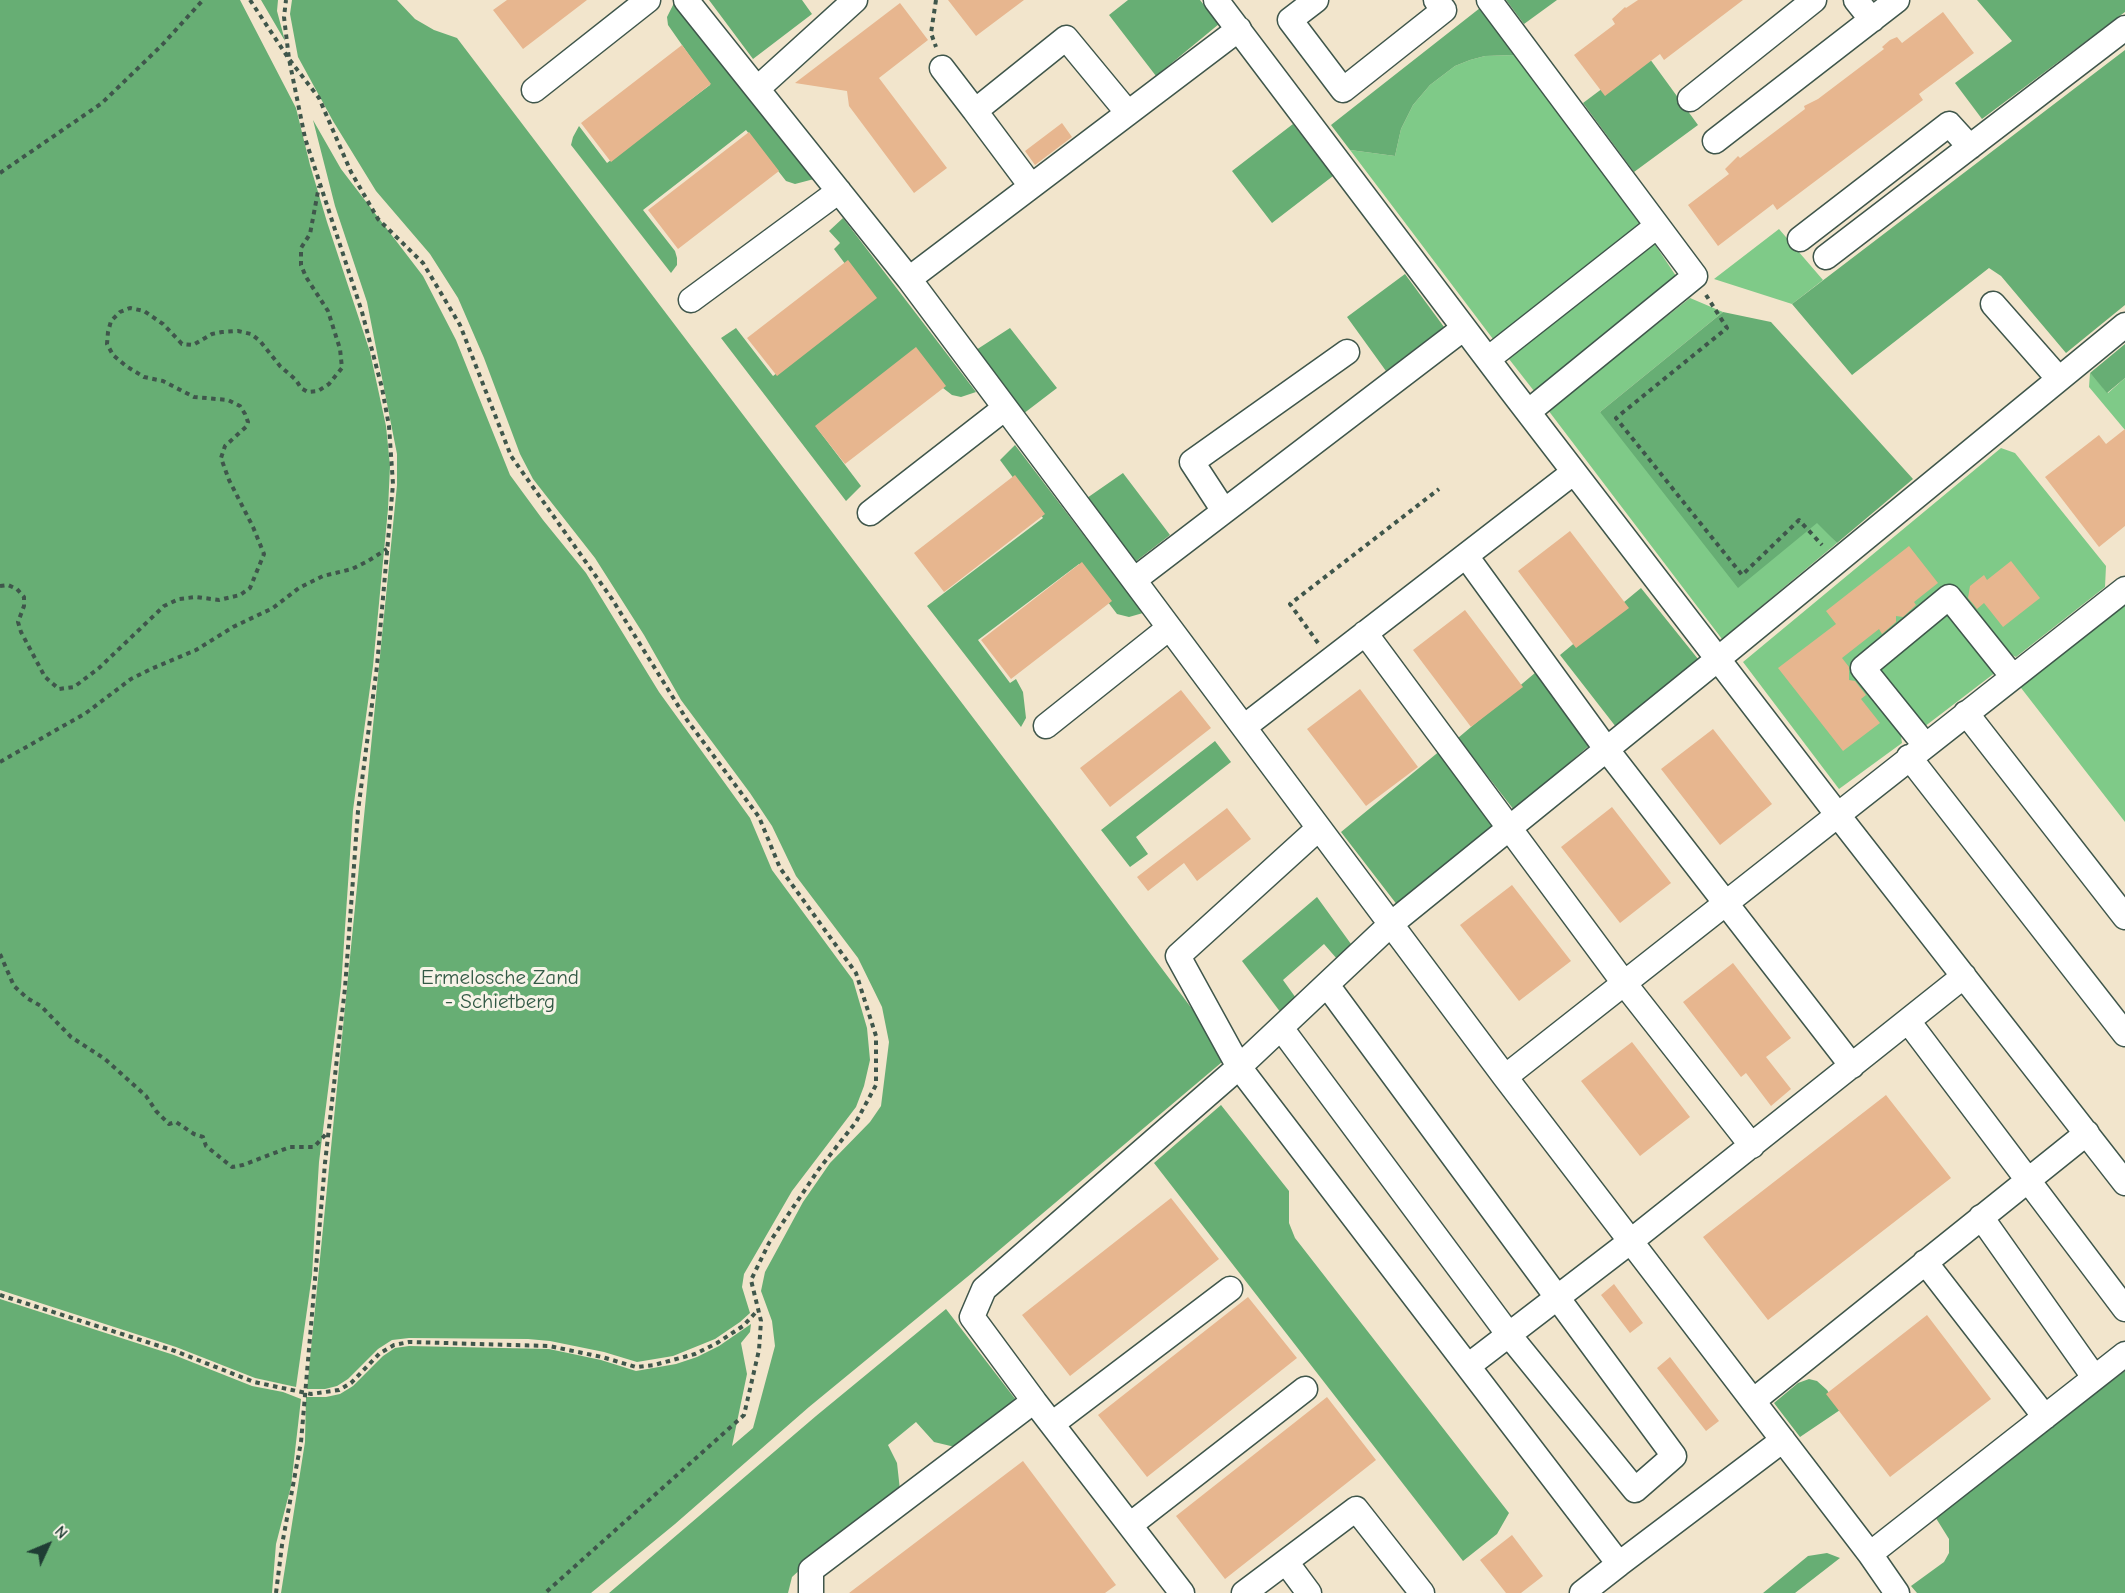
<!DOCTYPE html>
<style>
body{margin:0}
#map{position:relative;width:2125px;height:1593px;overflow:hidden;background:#f2e5cc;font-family:"Comic Neue",sans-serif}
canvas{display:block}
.north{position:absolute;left:18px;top:1515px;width:60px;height:60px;-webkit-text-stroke:4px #f7f3e8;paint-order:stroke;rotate:46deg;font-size:16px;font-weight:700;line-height:24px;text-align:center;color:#1f3d34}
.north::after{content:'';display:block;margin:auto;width:21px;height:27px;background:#1f3d34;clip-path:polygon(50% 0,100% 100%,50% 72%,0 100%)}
</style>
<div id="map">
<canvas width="2125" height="1593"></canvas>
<div class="north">N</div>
</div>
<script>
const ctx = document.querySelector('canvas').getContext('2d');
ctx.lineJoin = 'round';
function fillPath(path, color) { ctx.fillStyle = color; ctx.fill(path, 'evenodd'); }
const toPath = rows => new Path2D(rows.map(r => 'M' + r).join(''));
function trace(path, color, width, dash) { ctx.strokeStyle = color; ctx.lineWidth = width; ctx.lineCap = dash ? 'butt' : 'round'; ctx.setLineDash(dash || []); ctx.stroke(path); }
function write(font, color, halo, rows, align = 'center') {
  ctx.font = font + ' "Comic Neue",sans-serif'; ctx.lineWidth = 6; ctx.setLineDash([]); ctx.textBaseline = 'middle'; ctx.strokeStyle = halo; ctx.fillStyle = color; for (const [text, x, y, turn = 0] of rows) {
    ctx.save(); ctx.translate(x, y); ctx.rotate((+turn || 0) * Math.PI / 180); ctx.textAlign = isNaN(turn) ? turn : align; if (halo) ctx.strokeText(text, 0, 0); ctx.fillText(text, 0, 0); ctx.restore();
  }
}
fillPath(toPath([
 [1515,55,1640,224,1493,339,1350,150,1395,156,1401,129,1413,105,1430,85,1455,66,1470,60,1485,56],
 [1779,229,1823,280,1792,304,1714,279],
 [1654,243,1678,279,1534,391,1509,359],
 [1690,298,1723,312,1600,412,1818,522,1837,543,1722,639,1548,410],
 [2090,373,2108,393,2125,378,2125,430,2089,387],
 [2001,448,2015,453,2106,566,2105,587,2016,657,2006,652,1958,594,1855,664,1900,730,1902,743,1839,789,1743,662],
 [2125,601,2125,822,2018,684],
 [1950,615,1996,672,1924,727,1878,672,1881,667,1941,616]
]), '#7fca88');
fillPath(toPath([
 [0,0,240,0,296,108,310,165,327,222,370,352,386,426,390,466,388,509,373,666,353,810,341,987,319,1162,312,1275,296,1387,255,1378,176,1347,0,1290],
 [261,0,278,0,277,11,285,41],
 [292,0,397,0,415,19,434,30,457,38,1050,819,1228,1057,972,1273,809,1407,675,1524,591,1593,281,1593,305,1442,306,1397,326,1397,340,1394,353,1386,383,1356,395,1348,409,1346,549,1349,601,1360,636,1371,676,1364,697,1357,719,1346,751,1324,750,1332,741,1343,747,1374,732,1446,753,1428,775,1346,772,1321,761,1291,765,1272,803,1202,830,1163,870,1122,881,1106,889,1042,882,1007,858,958,796,876,772,826,750,793,681,700,644,635,595,558,533,479,520,454,484,358,458,298,430,254,376,191,333,121,298,57,290,14],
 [709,0,802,0,812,14,753,59],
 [1128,0,1200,0,1219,24,1156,76,1109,15],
 [1506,0,1557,0,1524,24],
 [1977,0,2125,0,2125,12,1982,119,1955,83,2012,41],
 [674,3,766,116,814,179,795,184,786,181,746,130,643,210,675,251,677,258,677,265,671,273,571,145,573,137,579,126,607,163,710,85,668,25,667,17],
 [1480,8,1515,55,1485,56,1470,60,1455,66,1430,85,1413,105,1401,129,1395,156,1350,150,1331,125],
 [2125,50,2125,305,2066,353,2001,276,1989,268,1852,375,1792,304],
 [1647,55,1698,125,1634,172,1583,103],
 [313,120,341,169,423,276,456,340,510,475,543,520,586,573,659,692,750,818,772,870,853,980,867,1028,870,1060,864,1086,856,1107,792,1191,744,1274,742,1287,750,1313,740,1322,715,1339,673,1356,637,1362,604,1352,550,1341,528,1339,409,1338,392,1340,378,1349,348,1379,337,1386,325,1389,307,1389,397,485,397,454,367,302,335,206],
 [1293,124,1333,176,1272,223,1232,171],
 [843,218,976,392,961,397,952,395,943,388,817,428,861,486,846,501,721,338,736,328,773,376,872,300,834,249,840,243,829,231],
 [1405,274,1444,327,1386,371,1347,317],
 [1723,312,1771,322,1913,479,1837,543,1817,523,1738,588,1600,412],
 [1010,328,1057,388,1023,414,976,350],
 [2125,344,2125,378,2107,393,2090,373],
 [1015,445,1143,613,1129,617,1117,614,1079,564,978,640,1010,683,1016,679,1023,692,1026,718,1021,727,927,606,1043,518,1000,460],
 [1123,473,1170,535,1135,562,1087,498],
 [1641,588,1698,659,1616,727,1560,655],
 [1542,667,1598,738,1514,810,1458,738],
 [1215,741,1231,762,1136,837,1148,854,1130,867,1101,830],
 [1441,750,1498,824,1398,906,1341,832],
 [1317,897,1351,944,1357,957,1351,975,1324,944,1283,980,1306,1012,1290,1025,1242,961],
 [1221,1105,1289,1191,1289,1223,1295,1238,1509,1513,1497,1534,1463,1561,1154,1163],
 [0,1299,174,1355,252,1386,283,1392,301,1399,291,1486,276,1544,272,1593,0,1593],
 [946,1309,1016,1400,955,1447,934,1442,916,1422,888,1445,897,1463,900,1490,815,1556,792,1577,788,1593,609,1593,816,1416],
 [2125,1371,2125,1593,1917,1593,1911,1586,1944,1562,1949,1553,1949,1539,1934,1515],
 [1809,1379,1817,1381,1827,1390,1840,1410,1800,1437,1774,1403,1798,1383],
 [1827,1553,1840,1558,1795,1593,1763,1593,1808,1556]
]), '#67ae74');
fillPath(toPath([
 [507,0,587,0,523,49,493,10],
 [948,0,1024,0,976,36],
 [1638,0,1743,0,1664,60,1660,54,1605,96,1574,55,1615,24,1612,19,1625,7,1626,8],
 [900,3,928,40,879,78,947,168,914,193,849,106,847,91,795,83],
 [1943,12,1974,53,1919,94,1923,100,1777,210,1773,204,1718,246,1688,205,1729,174,1725,169,1738,156,1740,158,1805,109,1804,106,1818,99,1884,49,1882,47,1890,40,1897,37,1902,43],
 [682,45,711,84,611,162,581,123],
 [1062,123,1072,137,1035,165,1025,151],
 [749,132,779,171,678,249,648,210],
 [848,260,877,298,777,376,747,338],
 [916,347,946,386,845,464,815,426],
 [2125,429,2125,526,2099,547,2045,477,2099,435,2106,444],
 [1015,475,1045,514,944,592,914,553],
 [1570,531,1629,608,1576,648,1518,571],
 [1909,546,1938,583,1914,602,1916,605,1903,617,1896,616,1896,622,1882,634,1879,629,1842,658,1849,667,1849,680,1855,681,1866,695,1861,699,1880,723,1843,751,1778,668,1836,624,1826,611],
 [2011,561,2040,598,2003,627,1984,603,1977,609,1974,605,1968,598,1970,586,1984,575,1987,580],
 [1082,562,1112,601,1011,679,981,640],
 [1465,610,1523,687,1471,727,1413,650],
 [1360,689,1418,767,1366,806,1307,729],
 [1181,690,1211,728,1110,807,1080,768],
 [1713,729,1772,804,1720,845,1661,769],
 [1612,807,1671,883,1620,923,1561,847],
 [1227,808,1251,839,1197,881,1184,863,1148,891,1137,877],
 [1512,885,1571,961,1519,1001,1460,925],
 [1733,963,1791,1038,1766,1057,1791,1089,1771,1106,1746,1073,1741,1077,1683,1002],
 [1632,1042,1690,1117,1640,1156,1581,1081],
 [1886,1095,1951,1178,1768,1320,1703,1237],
 [1171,1198,1219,1259,1070,1376,1022,1315],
 [1614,1284,1643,1323,1630,1333,1601,1295],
 [1248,1297,1297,1358,1147,1477,1098,1415],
 [1927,1315,1991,1399,1890,1477,1826,1394],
 [1670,1357,1719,1421,1706,1431,1657,1368],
 [1327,1397,1376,1460,1225,1579,1176,1516],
 [1023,1461,1116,1585,1105,1593,849,1593],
 [1512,1535,1543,1576,1521,1593,1506,1593,1480,1560]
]), '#e7b68f');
const minor = toPath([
 [686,0,909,279,1505,1077,1870,1554,2125,1354],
 [1216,0,1511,390,1837,814,2125,1183],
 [1316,0,1290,20,1343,90,1444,10,1436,0],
 [1489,0,1695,276,1528,412],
 [1856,0,1872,20],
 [942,68,975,111],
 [757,89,855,0],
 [534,90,648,0],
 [1690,99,1814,0],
 [1715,141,1897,0],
 [1031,186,975,111,1066,38,1128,113],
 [1800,239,1949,124,1970,147],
 [1826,257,2125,28],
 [909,279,1239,29],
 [691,300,839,191],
 [1993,304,2059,379],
 [1488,359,1657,226],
 [1224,511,1192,462,1347,352],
 [870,513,1005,408],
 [1466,556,1607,750,1852,1066],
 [1134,580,1464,328],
 [1365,633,1624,983,1752,1146],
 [1966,713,2125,917],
 [1046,726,1169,628],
 [1244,727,1574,472],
 [1925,745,1863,668,1949,597,2013,677],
 [1909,757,2125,1034],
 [1908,1021,2125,1309],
 [1281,1028,1509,1335,1635,1490,1674,1456,1327,985],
 [1505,1077,2125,589],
 [1981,1217,2094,1377],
 [1925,1262,2045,1417],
 [1468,1366,1631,1241,1964,976],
 [1034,1401,1182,1593],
 [1753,1401,2087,1133],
 [1052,1424,1230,1289],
 [1783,1440,1619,1564,1239,1067,1391,924,1718,659,2125,325],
 [1130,1525,1305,1389],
 [1870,1554,1897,1593],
 [1286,1562,1309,1593],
 [811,1593,811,1570,1034,1401,972,1317,984,1289,1239,1067,1178,956,1319,828],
 [1244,1593,1356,1509,1422,1593],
 [1582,1593,1619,1564]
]);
trace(minor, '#3f564b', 27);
trace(toPath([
 [250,0,289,59,319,98,351,172,378,219,423,263,460,325,511,456,612,599,687,720,759,817,780,868,856,973,876,1036,876,1085,856,1122,819,1169,769,1243,751,1280,761,1321,759,1350,744,1415,545,1593],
 [936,0,931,33,936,47],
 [0,173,102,103,162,45,203,0],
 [1706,295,1727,328,1616,418,1742,575,1799,520,1822,545],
 [0,586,8,585,17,589,24,597,24,606,18,622,21,632,45,677,59,689,74,687,99,668,164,606,179,599,196,597,219,600,240,595,250,588,264,554,253,527,229,480,221,458,225,446,247,426,248,422,245,414,240,406,228,400,194,397,163,381,144,377,126,366,113,355,107,344,108,332,111,321,120,312,130,308,144,311,163,324,182,344,193,345,212,334,222,332,238,331,251,334,260,341,280,366,296,380,301,388,308,392,318,391,329,384,342,368,340,349,328,311,306,277,301,265,301,248,310,234,319,186],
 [1318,643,1290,604,1439,489],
 [0,762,86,713,131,679,151,669,196,650,233,627,273,608,299,588,323,576,352,569,368,561,387,549],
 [0,954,14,986,27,998,41,1006,71,1037,105,1059,146,1096,156,1111,169,1124,176,1122,194,1134,203,1137,206,1146,232,1167,243,1165,290,1147,314,1147,327,1133],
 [0,1295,175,1351,254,1382,311,1394,339,1390,351,1383,380,1353,394,1345,409,1342,549,1346,602,1357,636,1367,654,1365,695,1354,717,1343,743,1326,758,1310],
 [276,1593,282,1545,301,1442,325,1163,345,988,358,811,377,666,393,484,389,426,382,388,362,312,305,138,289,59,284,17,286,0]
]), '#3f564b', 4, [4.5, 4.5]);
trace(minor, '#fff', 24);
write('21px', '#325945', '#f7f3e8', [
 ["Ermelosche Zand",500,978],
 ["- Schietberg",500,1002]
]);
</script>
